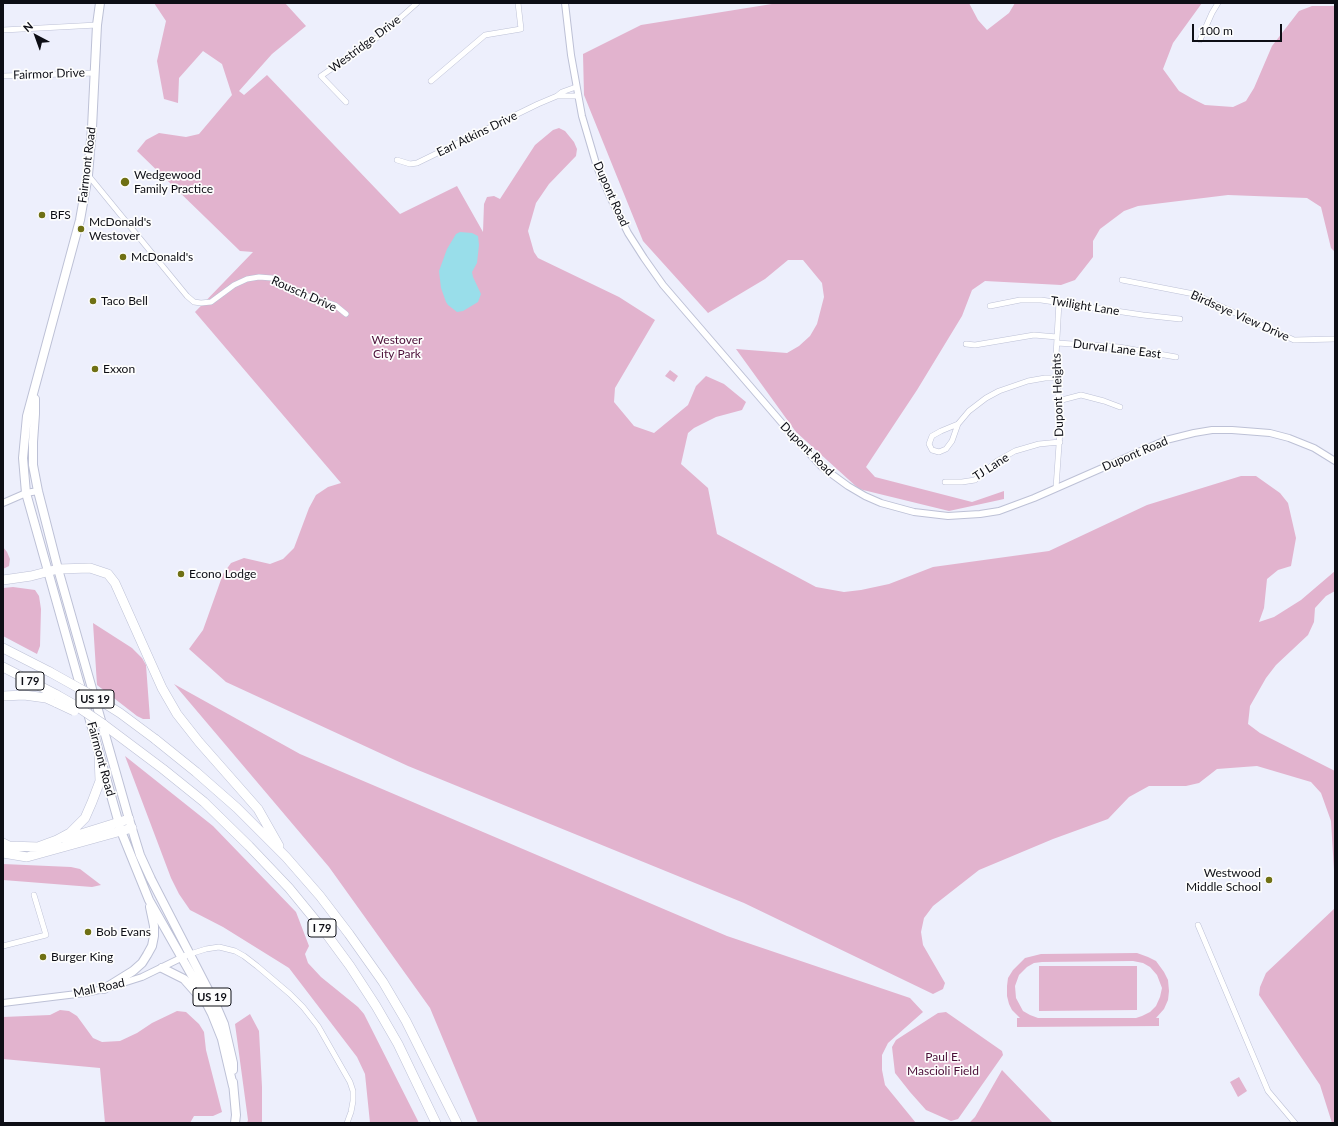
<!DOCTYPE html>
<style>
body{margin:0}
#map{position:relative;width:1338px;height:1126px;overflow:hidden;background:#edeffc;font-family:Lato,sans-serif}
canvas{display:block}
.frame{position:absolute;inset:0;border:4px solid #0d0e15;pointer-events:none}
.north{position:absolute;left:16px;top:16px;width:40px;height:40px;-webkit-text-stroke:3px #fdfdfd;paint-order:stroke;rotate:319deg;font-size:11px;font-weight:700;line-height:16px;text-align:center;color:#0d0e15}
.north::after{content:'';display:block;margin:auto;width:14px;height:18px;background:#0d0e15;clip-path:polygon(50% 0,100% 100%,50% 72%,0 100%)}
.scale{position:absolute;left:1192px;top:24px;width:90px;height:18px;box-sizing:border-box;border:2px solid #0d0e15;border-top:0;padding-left:5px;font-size:12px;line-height:14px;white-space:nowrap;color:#0d0e15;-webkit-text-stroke:3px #fdfdfd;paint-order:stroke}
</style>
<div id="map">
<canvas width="1338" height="1126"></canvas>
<div class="frame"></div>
<div class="north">N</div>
<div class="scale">100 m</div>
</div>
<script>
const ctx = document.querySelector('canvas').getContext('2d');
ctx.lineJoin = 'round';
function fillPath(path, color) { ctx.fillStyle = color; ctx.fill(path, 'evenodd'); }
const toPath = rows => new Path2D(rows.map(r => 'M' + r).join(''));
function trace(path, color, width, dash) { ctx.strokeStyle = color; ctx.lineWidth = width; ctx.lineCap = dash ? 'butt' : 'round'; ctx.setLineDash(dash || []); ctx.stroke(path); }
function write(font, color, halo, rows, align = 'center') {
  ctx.font = font + ' Lato,sans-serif'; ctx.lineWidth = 3.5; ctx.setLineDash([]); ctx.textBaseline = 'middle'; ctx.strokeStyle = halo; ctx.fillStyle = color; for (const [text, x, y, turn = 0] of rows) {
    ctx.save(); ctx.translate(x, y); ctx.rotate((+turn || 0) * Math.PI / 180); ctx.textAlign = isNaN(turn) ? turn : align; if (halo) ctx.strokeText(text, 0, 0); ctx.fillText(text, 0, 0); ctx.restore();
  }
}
fillPath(toPath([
 [154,3,285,3,306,26,272,54,239,91,244,95,267,75,400,214,457,186,483,232,484,204,487,197,494,196,500,199,535,145,553,130,559,128,565,131,574,142,577,149,576,156,549,184,536,203,528,231,534,252,538,258,619,297,655,320,615,388,614,402,634,426,654,433,688,405,696,386,706,376,724,384,746,402,742,410,716,417,694,428,688,433,681,464,708,488,717,534,816,587,844,592,861,590,889,584,933,567,1049,551,1147,505,1241,476,1256,476,1280,493,1288,503,1296,538,1291,566,1278,570,1267,579,1264,608,1259,622,1274,617,1301,600,1335,571,1335,591,1326,596,1315,608,1314,622,1308,635,1276,665,1266,678,1250,706,1248,724,1260,733,1335,771,1335,887,1331,821,1321,793,1311,782,1257,766,1217,769,1199,783,1186,786,1149,786,1129,797,1108,819,1053,839,979,870,933,906,924,918,921,932,923,945,945,983,943,989,933,994,744,903,408,766,226,682,189,649,203,630,223,574,231,563,244,558,270,564,283,559,294,548,309,508,316,495,328,487,341,483,195,312,253,252,240,251,137,151,146,140,159,133,186,137,199,134,232,95,222,64,203,51,179,78,178,103,164,99,157,61,166,21],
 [778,3,969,3,978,20,987,30,1009,13,1015,3,1202,3,1173,43,1163,69,1179,91,1193,99,1205,105,1233,107,1246,101,1254,88,1272,46,1299,11,1312,6,1335,6,1335,252,1331,248,1321,207,1307,198,1228,195,1138,206,1124,211,1100,229,1093,241,1093,257,1075,280,1061,285,985,281,972,290,962,316,917,390,866,467,875,477,972,502,1004,491,1004,499,949,511,859,489,796,432,736,349,787,353,799,346,810,336,817,324,824,297,822,283,803,260,788,260,765,279,708,313,643,241,584,95,583,54,641,25],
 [670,370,678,376,674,382,665,376],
 [3,547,7,552,10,559,9,566,3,569],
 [13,587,35,590,39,596,41,609,40,646,37,654,3,636,3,588],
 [93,623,132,648,142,658,146,665,150,719,143,719,137,716,97,685],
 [174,684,300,754,727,936,910,998,923,1012,888,1043,882,1055,882,1070,885,1085,916,1123,478,1123,430,1008,329,867],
 [125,756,213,826,296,912,309,946,305,954,308,963,321,977,358,1007,364,1014,419,1123,370,1123,365,1074,357,1057,289,968,223,927,190,910,179,894,171,878],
 [3,864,71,867,80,869,101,885,92,887,3,880],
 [1335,908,1335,1123,1332,1123,1320,1085,1259,995,1260,987,1266,973],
 [1137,953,1148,957,1156,961,1164,972,1168,980,1169,991,1168,1000,1164,1009,1156,1018,1159,1018,1159,1026,1017,1027,1017,1018,1020,1018,1012,1010,1009,1004,1007,996,1007,986,1008,978,1013,970,1025,958,1041,954],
 [1133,961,1143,963,1150,967,1157,975,1162,988,1160,997,1156,1006,1150,1012,1142,1016,1136,1018,1038,1018,1030,1015,1023,1011,1016,998,1015,986,1019,975,1027,967,1034,963,1042,962],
 [1039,966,1137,966,1137,1010,1039,1011],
 [60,1010,69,1011,77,1016,93,1038,102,1042,120,1041,137,1033,152,1023,177,1011,186,1012,199,1024,204,1032,206,1050,222,1112,213,1116,194,1116,190,1123,105,1123,100,1068,3,1059,3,1017,50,1015],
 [946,1012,1002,1051,1003,1055,958,1119,951,1121,926,1110,910,1092,895,1073,892,1047,896,1040,938,1013],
 [250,1014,259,1031,262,1087,262,1123,247,1123,248,1120,235,1024],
 [1002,1070,1053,1123,969,1123,975,1117],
 [1239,1077,1247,1091,1238,1097,1230,1082]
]), '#e2b3ce');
fillPath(toPath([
 [460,232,472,233,478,236,479,245,477,263,472,272,473,277,481,294,478,302,463,311,457,312,448,305,446,302,441,288,439,271,447,249,456,234]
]), '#99deea');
const minor = toPath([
 [3,30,97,25],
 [1200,40,1212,13,1218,3],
 [3,76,95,73],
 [431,81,485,35,521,29,518,3],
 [557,96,577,96],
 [346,102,321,76,381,35,417,3],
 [397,160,410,164,417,163,538,104,557,96,562,92,576,87],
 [88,175,187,296,194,302,201,303,211,302,234,285,247,279,259,277,272,278,278,281,299,293,335,305,346,314],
 [1122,280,1194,294,1294,340,1335,339],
 [990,306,1020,300,1041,300,1143,315,1180,319],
 [1057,343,1119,347,1176,357],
 [966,344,975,345,1034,335,1057,337],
 [1058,401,1081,395,1104,401,1120,407],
 [958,424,952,441,946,449,939,452,932,450,929,444,932,436,941,431,958,424,969,411,986,398,999,391,1028,381,1045,378,1057,378],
 [945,482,962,482,975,480,997,461,1015,451,1039,444,1060,442],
 [1056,488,1060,430,1056,356,1059,302],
 [1198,925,1268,1091,1295,1123],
 [3,946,46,935,34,895],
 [190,954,206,949,219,947,235,951,244,956,257,966,290,994,303,1007,318,1026,350,1082,353,1091,353,1101,351,1112,347,1123]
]);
const tertiary = toPath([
 [565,3,571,55,582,116,597,167,612,201,628,233,644,258,663,285,794,437,822,467,848,486,865,496,881,503,914,512,948,516,980,514,999,511,1034,498,1166,440,1194,433,1212,430,1232,430,1270,433,1289,438,1314,448,1335,461],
 [3,503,26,493,38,491],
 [3,1003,85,993,104,989,142,977,185,956]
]);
const primary = toPath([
 [100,3,97,25,92,128,88,175,80,220,27,416,23,458,26,493,121,831,149,900,195,981,212,1014,222,1039,233,1086],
 [35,399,35,414,33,442,33,465,38,491,58,569,129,819,140,855,151,879,215,1003,224,1024,233,1063,233,1070],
 [162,968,184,979,199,996],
 [104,989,133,971,142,963,147,955,152,946,154,936,154,926,150,907],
 [233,1082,236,1115,235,1123]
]);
const motorway = toPath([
 [3,580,31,576,58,569,90,568,108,574,115,583,162,688,177,714,199,742,258,809,279,846],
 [3,648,50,672],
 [3,667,57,695],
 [3,696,24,695,46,698,57,703],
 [103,724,163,769,204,802,249,846,289,888,325,932,350,966,376,1006,398,1044,436,1123],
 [155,739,196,772,237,808,286,857,320,896,349,934,383,982,406,1021,457,1123],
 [65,839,129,819],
 [3,843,9,846,38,847,57,840,70,833,85,818,92,802,100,781,99,754],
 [3,853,27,857,132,828]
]);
trace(minor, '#bdc1d6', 6);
trace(tertiary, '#bdc1d6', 8);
trace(primary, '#bdc1d6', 10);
trace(motorway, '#bdc1d6', 10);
trace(minor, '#fff', 5);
trace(tertiary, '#fff', 6);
trace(primary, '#fff', 8);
trace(motorway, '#fff', 9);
const motorwayBridge = toPath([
 [50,672,93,696,120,713,155,739],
 [57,695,78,707,103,724],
 [57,703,74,711]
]);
trace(motorwayBridge, '#bdc1d6', 10, []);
trace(motorwayBridge, '#fff', 9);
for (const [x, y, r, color] of [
 [125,182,5,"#6f7014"],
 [42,215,4,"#6f7014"],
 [81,229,4,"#6f7014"],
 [123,257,4,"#6f7014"],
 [93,301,4,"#6f7014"],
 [95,369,4,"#6f7014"],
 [181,574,4,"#6f7014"],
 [1269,880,4,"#6f7014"],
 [88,932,4,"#6f7014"],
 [43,957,4,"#6f7014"]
]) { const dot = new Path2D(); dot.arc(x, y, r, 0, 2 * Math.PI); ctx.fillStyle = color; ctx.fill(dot); trace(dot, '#fdfdfd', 1.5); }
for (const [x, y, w] of [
 [30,681,28],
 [95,699,38],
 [322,928,28],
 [212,997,38]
]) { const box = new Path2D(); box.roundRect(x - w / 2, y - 9, w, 18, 3); ctx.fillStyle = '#fdfdfd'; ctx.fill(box); trace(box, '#0d0e15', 1); }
write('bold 11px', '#0d0e15', null, [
 ["I 79",30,681],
 ["US 19",95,699],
 ["I 79",322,928],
 ["US 19",212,997]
]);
write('12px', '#0d0e15', '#fdfdfd', [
 ["Westridge Drive",365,44,-37],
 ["Fairmor Drive",49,74,-2],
 ["Earl Atkins Drive",477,134,-26],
 ["Fairmont Road",87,165,-83],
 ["Dupont Road",611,194,66],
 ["Rousch Drive",304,294,24],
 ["Twilight Lane",1085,306,9],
 ["Birdseye View Drive",1240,316,24],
 ["Durval Lane East",1117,349,7],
 ["Dupont Heights",1058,395,-92],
 ["Dupont Road",807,449,45],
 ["Dupont Road",1135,454,-23],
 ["TJ Lane",991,467,-33],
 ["Fairmont Road",101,759,75],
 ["Mall Road",99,988,-12]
]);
write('12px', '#0d0e15', '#fdfdfd', [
 ["Wedgewood",134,175],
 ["Family Practice",134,189],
 ["BFS",50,215],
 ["McDonald's",89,222],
 ["Westover",89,236],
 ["McDonald's",131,257],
 ["Taco Bell",101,301],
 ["Exxon",103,369],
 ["Econo Lodge",189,574],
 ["Westwood",1261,873,"right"],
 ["Middle School",1261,887,"right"],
 ["Bob Evans",96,932],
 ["Burger King",51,957]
], 'left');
write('12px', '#4b0f38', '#fdfdfd', [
 ["Westover",397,340],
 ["City Park",397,354],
 ["Paul E.",943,1057],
 ["Mascioli Field",943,1071]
]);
</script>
